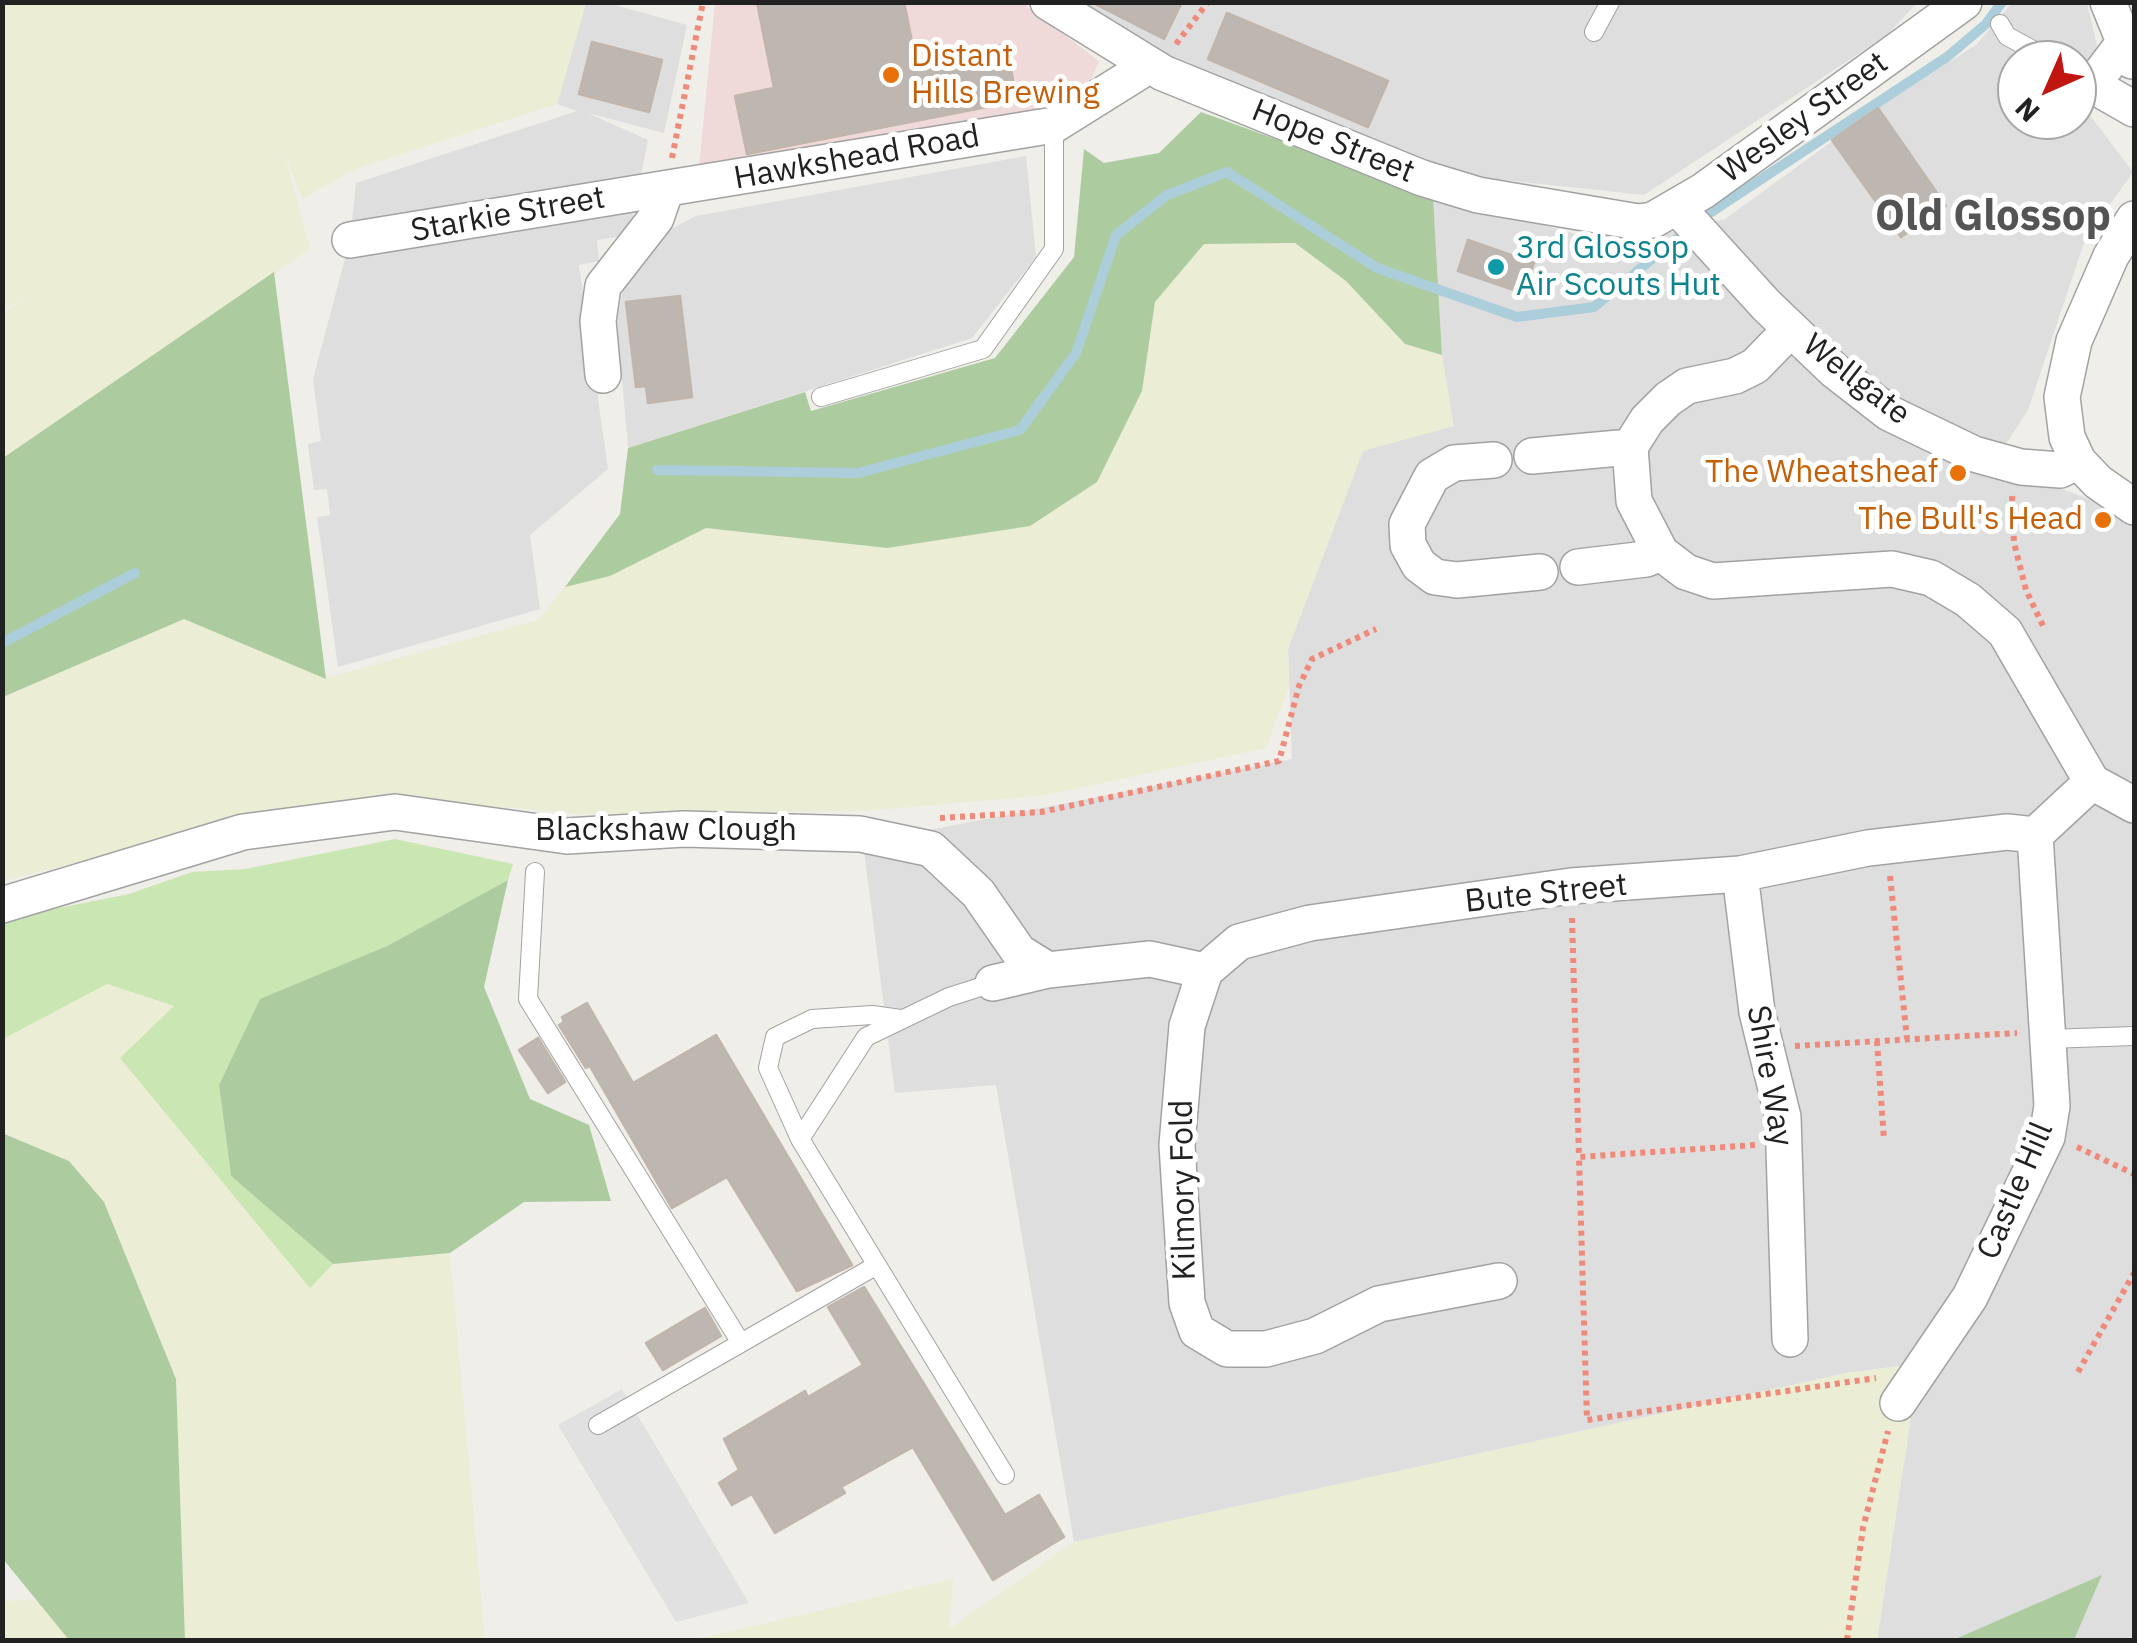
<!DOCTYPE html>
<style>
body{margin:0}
#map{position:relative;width:2137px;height:1643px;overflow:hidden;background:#f0eee8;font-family:"IBM Plex Sans",sans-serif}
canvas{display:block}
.frame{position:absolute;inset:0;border:5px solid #212121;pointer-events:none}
.north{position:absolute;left:1997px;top:40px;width:100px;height:100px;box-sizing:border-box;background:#fff;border:2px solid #a6a6a6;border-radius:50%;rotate:225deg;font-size:28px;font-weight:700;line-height:40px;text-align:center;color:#212121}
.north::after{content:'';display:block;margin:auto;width:35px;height:45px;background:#c11511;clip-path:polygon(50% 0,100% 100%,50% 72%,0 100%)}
</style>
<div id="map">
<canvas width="2137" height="1643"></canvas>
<div class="frame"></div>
<div class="north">N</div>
</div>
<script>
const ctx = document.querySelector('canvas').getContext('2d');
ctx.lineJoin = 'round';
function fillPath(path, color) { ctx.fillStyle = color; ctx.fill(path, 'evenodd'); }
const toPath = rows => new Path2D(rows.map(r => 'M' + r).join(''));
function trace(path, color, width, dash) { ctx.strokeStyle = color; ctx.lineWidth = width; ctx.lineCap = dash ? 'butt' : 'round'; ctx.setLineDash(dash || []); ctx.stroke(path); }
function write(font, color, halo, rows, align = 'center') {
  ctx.font = font + ' "IBM Plex Sans",sans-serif'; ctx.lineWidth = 10; ctx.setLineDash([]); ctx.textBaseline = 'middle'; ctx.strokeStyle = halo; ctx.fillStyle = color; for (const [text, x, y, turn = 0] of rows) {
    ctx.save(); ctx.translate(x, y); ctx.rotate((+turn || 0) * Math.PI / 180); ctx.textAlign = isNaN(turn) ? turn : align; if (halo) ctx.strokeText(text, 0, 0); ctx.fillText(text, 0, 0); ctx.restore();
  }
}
fillPath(toPath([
 [586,3,608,3,687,25,664,133,588,113,648,140,629,235,597,240,599,261,579,265,608,469,530,535,540,609,338,667,317,517,330,515,327,489,314,490,308,444,321,441,313,379,350,240,356,183,577,111,557,104],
 [1076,3,1917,3,1887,35,1644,195,1466,176,1199,72],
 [2012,3,2087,3,2098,50,2077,75,2077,60,2017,60,2017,120,2077,120,2077,98,2133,172,2085,240,2028,410,1993,464,2134,515,2134,1640,2074,1640,2101,1576,1953,1640,1877,1640,1911,1416,1943,1360,1847,1373,1074,1542,996,1085,895,1093,863,843,1292,759,1288,649,1363,450,1453,426,1442,355,1433,196,1618,245,1725,219,1878,108,1977,44],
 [1026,156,1036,257,972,338,628,448,617,322,624,284,663,233,696,216]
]), '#dfdede');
fillPath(toPath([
 [715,3,1022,3,1099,61,1088,86,1027,119,698,177]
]), '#efdad9');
fillPath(toPath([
 [3,3,586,3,557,104,355,169,302,199,284,151,310,249,3,458,3,313,26,297,2,310],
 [1295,243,1346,281,1405,344,1442,355,1454,426,1363,451,1288,649,1289,686,1266,748,1046,795,865,811,581,814,404,798,270,813,3,881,3,697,184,618,326,678,538,620,565,587,610,576,706,528,887,548,1142,391,1155,302,1203,244],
 [107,984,175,1007,121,1058,310,1287,333,1264,450,1253,485,1640,185,1640,176,1378,104,1202,69,1161,3,1133,3,1039],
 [1945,1360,1911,1416,1877,1640,694,1640,953,1579,949,1629,1074,1542,1847,1373],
 [37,1600,69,1640,3,1640,2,1601]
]), '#ebedd5');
fillPath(toPath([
 [395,839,513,864,508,880,387,946,260,1000,219,1085,231,1176,333,1264,310,1288,120,1058,174,1006,107,984,3,1039,3,919,129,894,192,872,245,869]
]), '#cae6b3');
fillPath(toPath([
 [1201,112,1433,196,1442,355,1405,344,1346,281,1295,243,1204,244,1155,302,1142,391,1097,482,1030,526,887,548,706,528,610,576,565,587,620,514,628,448,805,392,811,411,995,358,1074,257,1084,149,1104,163,1159,153],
 [274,272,326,679,184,619,3,697,3,458],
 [508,880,484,987,530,1099,589,1125,611,1201,524,1202,450,1253,333,1264,231,1176,219,1085,260,999,387,946],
 [2,1133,69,1161,104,1202,176,1379,185,1640,69,1640,3,1559],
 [2102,1575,2074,1640,1953,1640]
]), '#accca0');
fillPath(toPath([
 [622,1389,749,1603,676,1622,558,1425]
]), '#e1e1e1');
trace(toPath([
 [657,470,858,473,1020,430,1076,353,1116,235,1167,195,1227,172,1377,268,1517,317,1594,307,1699,220,1947,57,1986,24,2002,2],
 [2,643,135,573]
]), '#acceda', 10);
const building = toPath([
 [757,2,904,2,916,62,1006,44,1017,101,747,154,735,96,774,88,757,2],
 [1091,2,1182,2,1164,39,1091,2],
 [1227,13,1388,81,1368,127,1208,59,1227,13],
 [592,42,662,60,649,112,579,94,592,42],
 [1878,108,1946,206,1901,237,1832,140,1878,108],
 [1468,240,1534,263,1523,293,1458,271,1468,240],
 [680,296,692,397,648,403,646,386,636,387,626,302,680,296],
 [587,1003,633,1083,716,1035,852,1265,797,1291,727,1177,672,1208,590,1066,586,1068,559,1025,564,1022,562,1017,587,1003],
 [538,1038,565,1082,548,1093,519,1050,538,1038],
 [864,1287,1005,1515,1039,1495,1064,1537,993,1580,913,1447,841,1487,845,1493,775,1533,752,1494,732,1505,719,1483,739,1470,724,1439,805,1391,808,1397,863,1365,828,1307,864,1287],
 [705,1308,721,1336,663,1370,646,1343,705,1308]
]);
fillPath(building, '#beb7b1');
trace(building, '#c1b5ab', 2.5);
const lane = toPath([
 [2000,24,2007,36,2051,60],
 [1594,32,1610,2],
 [821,397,983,349,1054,249,1054,125],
 [535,872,528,999,741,1343],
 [993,983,949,997,866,1037,800,1139,1005,1475],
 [2048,1039,2134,1036],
 [800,1139,768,1068,775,1037,812,1019,872,1015,901,1019],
 [598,1425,877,1265]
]);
const street = toPath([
 [1048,2,1163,73,1422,178,1478,195,1638,222,1653,220,1703,191,1964,2],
 [2108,2,2132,61],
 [2123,44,2092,85,2134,109],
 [1678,208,1766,305,1835,371,1889,413,1974,454,2021,467,2060,470,2078,461],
 [2134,219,2111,256,2074,341,2062,397,2067,437,2078,461,2098,482,2134,507],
 [350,240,1054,125,1150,65],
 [1791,329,1755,366,1735,376,1687,386,1668,399,1647,420,1630,447,1634,501,1661,553,1686,572,1713,581,1892,569,1931,578,1968,600,2005,632,2092,782,2134,805],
 [603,375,598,321,603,286,656,218,666,189],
 [1532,456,1630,447],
 [1494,460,1454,463,1432,476,1407,524,1408,545,1419,565,1435,577,1457,580,1540,572],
 [1578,567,1646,559,1661,553],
 [2035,835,2092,782],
 [1740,874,1757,1012,1783,1117,1790,1339],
 [2,905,243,832,395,812,567,836,684,829,860,834,931,849,978,893,1019,952,1048,970],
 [1205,971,1187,1026,1177,1145,1187,1303,1197,1331,1227,1349,1266,1349,1315,1336,1379,1304,1499,1281],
 [993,983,1048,970,1150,959,1205,971,1239,942,1310,923,1571,886,1740,874,1868,848,2007,832,2035,835],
 [1898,1403,1970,1297,2047,1137,2052,1106,2035,835]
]);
trace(lane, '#a2a2a2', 20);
trace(street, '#a2a2a2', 38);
trace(toPath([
 [1176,44,1208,2],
 [672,158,703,2],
 [2012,496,2014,543,2026,590,2044,628],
 [940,818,1041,812,1279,761,1299,686,1312,659,1376,629],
 [1890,876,1907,1039],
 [1572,918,1579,1157],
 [1877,1041,1884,1140],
 [1795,1046,2017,1033],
 [1755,1145,1579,1157,1587,1420,1876,1378],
 [2077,1147,2134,1174],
 [2078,1372,2134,1273],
 [1847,1640,1863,1528,1888,1431]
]), '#ef897a', 6, [5, 5]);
trace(lane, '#fff', 18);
trace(street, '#fff', 35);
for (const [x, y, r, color] of [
 [891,75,10,"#e8710a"],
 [1496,267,10,"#0f9aa8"],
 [1958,473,10,"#e8710a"],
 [2103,520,10,"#e8710a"]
]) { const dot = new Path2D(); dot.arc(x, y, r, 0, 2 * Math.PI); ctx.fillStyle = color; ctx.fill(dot); trace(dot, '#fff', 4); }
write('32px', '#c56008', '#fff', [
 ["Distant",911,57,"left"],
 ["Hills Brewing",911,94,"left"],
 ["The Wheatsheaf",1938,473],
 ["The Bull's Head",2083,520]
], 'right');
write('32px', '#212121', '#fff', [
 ["Wesley Street",1804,118,-36],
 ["Hope Street",1333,142,22],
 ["Hawkshead Road",857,158,-10],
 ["Starkie Street",508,215,-10],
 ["Wellgate",1856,380,38],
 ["Blackshaw Clough",666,831],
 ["Bute Street",1546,894,-6],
 ["Shire Way",1769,1076,80],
 ["Kilmory Fold",1184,1190,-91],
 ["Castle Hill",2016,1191,-67]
]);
write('32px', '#0d838f', '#fff', [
 ["3rd Glossop",1516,249],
 ["Air Scouts Hut",1516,286]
], 'left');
write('bold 42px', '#545454', '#fff', [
 ["Old Glossop",1993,218]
]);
</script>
